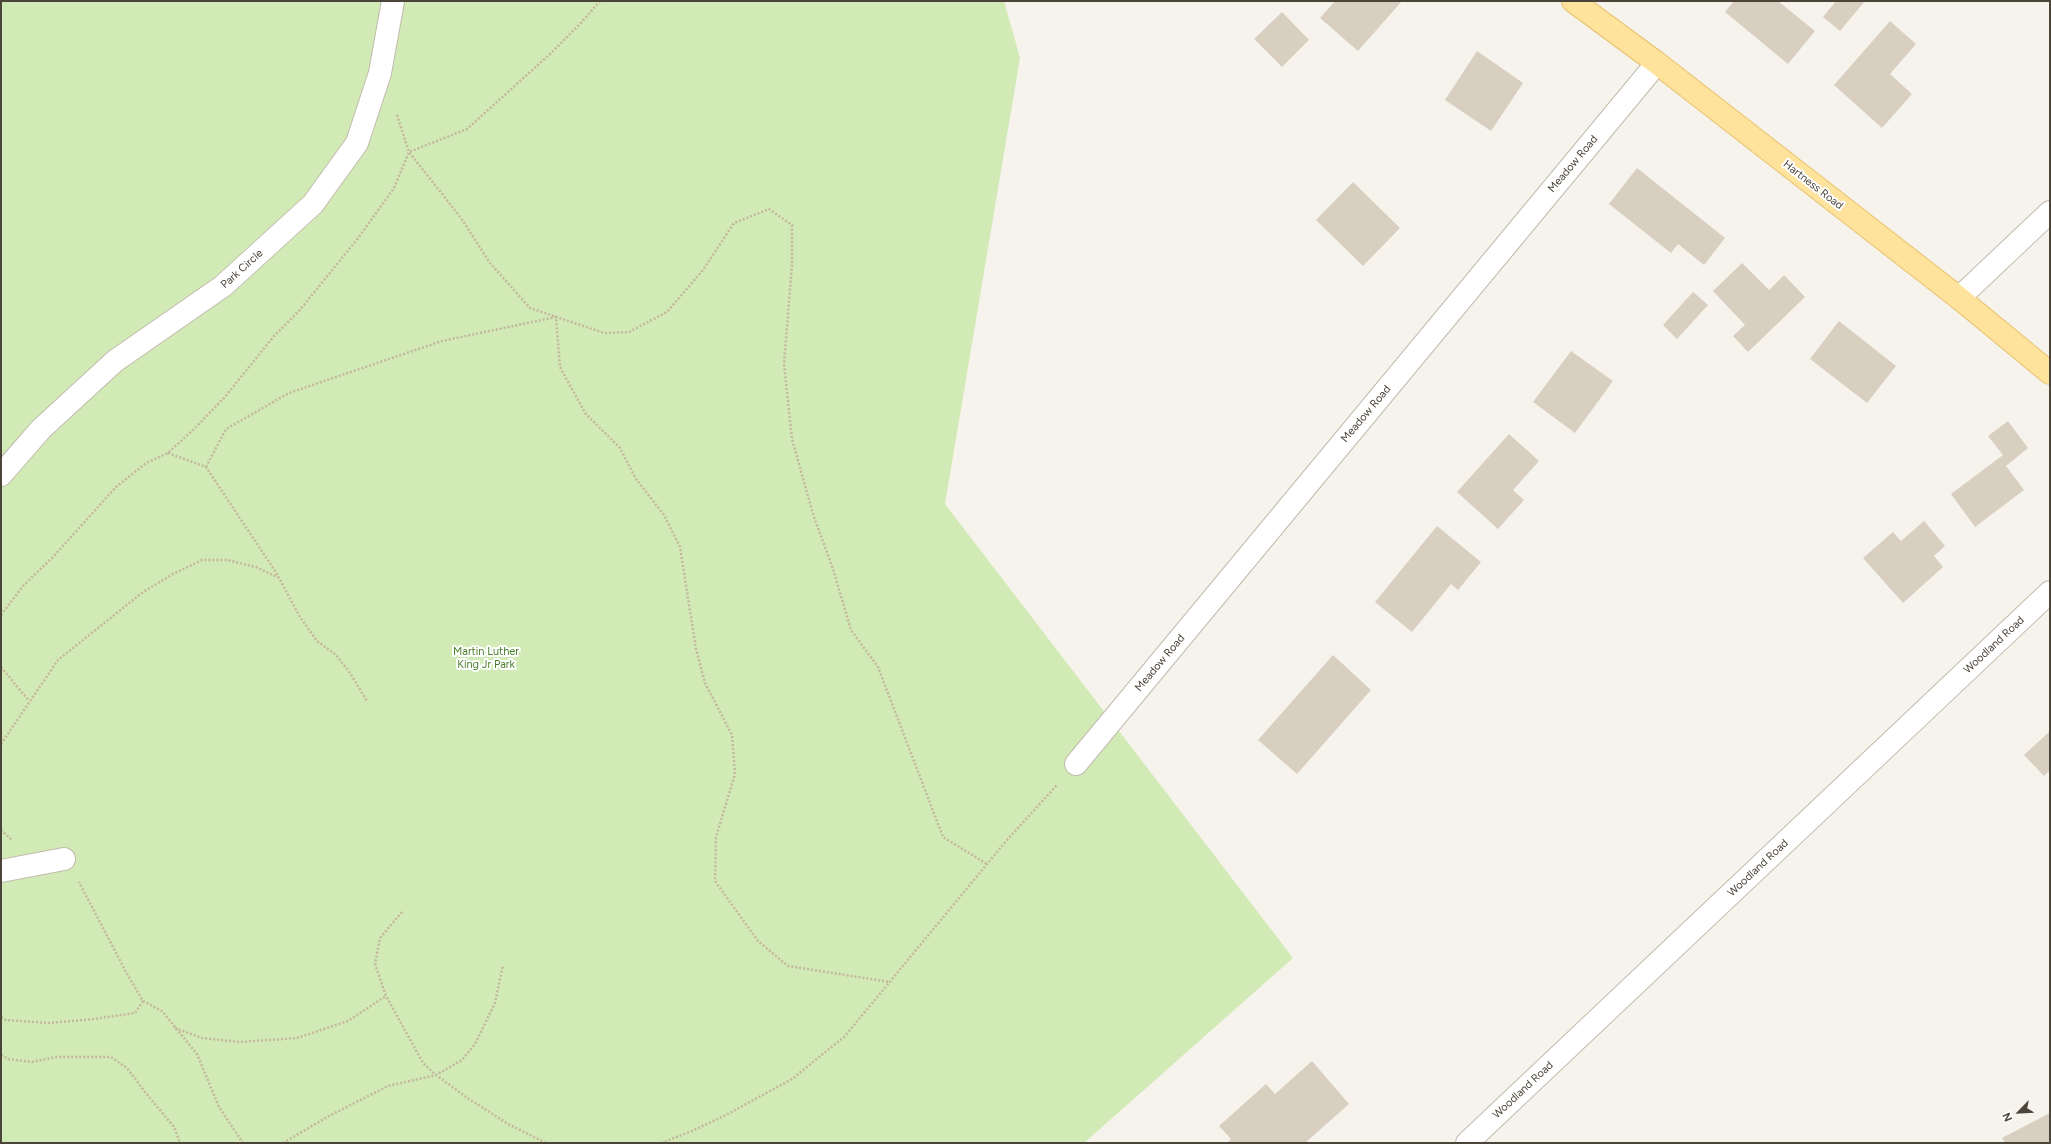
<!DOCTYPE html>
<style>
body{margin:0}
#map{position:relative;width:2051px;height:1144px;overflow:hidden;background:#f6f3ec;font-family:Figtree,sans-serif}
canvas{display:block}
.frame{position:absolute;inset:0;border:2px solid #4b4439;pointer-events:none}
.north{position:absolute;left:1999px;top:1092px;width:40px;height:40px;-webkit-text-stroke:3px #fff;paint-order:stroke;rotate:246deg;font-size:11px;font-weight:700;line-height:16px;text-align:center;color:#4b4439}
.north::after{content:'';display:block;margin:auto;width:14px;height:18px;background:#4b4439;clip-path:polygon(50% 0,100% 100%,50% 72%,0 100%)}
</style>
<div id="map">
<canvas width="2051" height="1144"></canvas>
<div class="frame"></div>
<div class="north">N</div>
</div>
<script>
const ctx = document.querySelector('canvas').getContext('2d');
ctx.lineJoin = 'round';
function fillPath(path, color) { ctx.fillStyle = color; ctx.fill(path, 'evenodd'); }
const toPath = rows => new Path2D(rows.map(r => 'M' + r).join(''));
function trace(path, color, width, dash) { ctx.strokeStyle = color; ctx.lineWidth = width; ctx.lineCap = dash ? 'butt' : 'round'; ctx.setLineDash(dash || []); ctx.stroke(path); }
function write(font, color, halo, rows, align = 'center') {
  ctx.font = font + ' Figtree,sans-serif'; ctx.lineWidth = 4; ctx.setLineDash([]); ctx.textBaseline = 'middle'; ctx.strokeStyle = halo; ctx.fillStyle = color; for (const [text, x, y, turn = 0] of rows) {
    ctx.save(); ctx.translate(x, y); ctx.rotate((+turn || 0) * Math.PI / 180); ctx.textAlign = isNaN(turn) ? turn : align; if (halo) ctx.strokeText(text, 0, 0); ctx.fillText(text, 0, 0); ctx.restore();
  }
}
fillPath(toPath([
 [1,1,1004,1,1020,58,945,504,1293,958,1084,1143,1,1143]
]), '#d2eab5');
fillPath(toPath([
 [1335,1,1402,1,1358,51,1320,18],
 [1734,1,1778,1,1815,31,1788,64,1725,12],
 [1836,1,1865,1,1840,31,1823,17],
 [1282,12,1309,40,1282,67,1254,39],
 [1890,21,1916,44,1890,74,1912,94,1882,128,1834,85],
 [1477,51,1523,83,1491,131,1445,100],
 [1637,168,1725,238,1704,265,1678,244,1671,253,1609,204],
 [1353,182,1400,228,1363,266,1316,220],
 [1742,263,1769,290,1784,275,1805,297,1748,352,1733,336,1745,325,1713,291],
 [1693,292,1708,305,1677,339,1663,325],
 [1839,321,1896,366,1867,403,1810,359],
 [1571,351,1613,381,1575,433,1533,402],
 [2008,421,2028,448,2006,466,2024,490,1975,527,1951,494,2003,455,1988,436],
 [1509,434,1539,461,1513,490,1524,500,1498,529,1457,492],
 [1924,521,1945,546,1934,556,1943,567,1903,603,1863,558,1893,532,1901,541],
 [1437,526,1481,562,1458,590,1451,584,1412,632,1375,602],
 [1333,655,1371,690,1297,774,1258,740],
 [2050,731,2050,770,2044,776,2024,755],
 [1312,1061,1349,1104,1305,1143,1227,1143,1231,1139,1219,1126,1266,1084,1275,1094],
 [2050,1113,2050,1143,2005,1143,2002,1138]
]), '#d8cfc1');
const minor = toPath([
 [1959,298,2050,212],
 [1,475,41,429,115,361,223,286,313,204,357,143,380,73,393,1],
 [1076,764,1657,63],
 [1,871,64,859],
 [1467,1143,2050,592]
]);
const major = toPath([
 [1573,1,1657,63,1959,298,2050,373]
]);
trace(minor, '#c2bbae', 24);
trace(major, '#e6c16a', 24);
trace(toPath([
 [600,1,580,24,550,54,467,129,409,152,461,218,490,263,530,308,604,333,629,332,667,312,703,270,734,223,769,209,792,225,792,265,784,364,792,439,813,514,833,569,851,630,878,667,943,837,987,864],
 [168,453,206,467,279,577],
 [206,467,226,429,289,393,442,341,556,317,560,367,585,413,620,448,636,479,664,515,680,547,696,649,705,683,732,735,735,774,716,837,715,881,758,941,788,966,890,982],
 [1,615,23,586,53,557,116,487,146,463,168,453,193,430,224,398,274,336,299,311,359,237,394,188,409,152,397,115],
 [1,667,29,701],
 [1,744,58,660,143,592,173,574,202,560,227,560,256,567,279,578,300,617,317,641,336,655,350,673,367,701],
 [1,830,12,840],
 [402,912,380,938,375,964,386,996,423,1063,436,1075,466,1097,508,1124,546,1143],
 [143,1001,162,1011,197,1054,219,1107,243,1143],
 [1,1017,6,1020,49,1023,94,1019,135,1013,143,1001,126,972,79,882],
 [175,1028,202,1038,240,1042,297,1038,348,1021,386,996],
 [1,1055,8,1059,32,1062,56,1057,111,1057,127,1068,145,1092,174,1127,180,1143],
 [283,1143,329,1116,388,1086,436,1075,462,1060,475,1044,495,1003,503,965],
 [661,1143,692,1131,726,1115,792,1079,845,1036,1007,840,1057,785]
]), '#c4b79f', 2.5, [2, 2]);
trace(minor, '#fff', 22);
trace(major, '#ffe39c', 22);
write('11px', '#4b4439', '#fff', [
 ["Meadow Road",1573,164,-50],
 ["Hartness Road",1813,185,38],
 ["Park Circle",242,269,-42],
 ["Meadow Road",1366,414,-50],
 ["Woodland Road",1994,645,-43],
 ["Meadow Road",1160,663,-50],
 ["Woodland Road",1758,868,-43],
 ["Woodland Road",1523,1090,-43]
]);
write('11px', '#4a7f2a', '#fff', [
 ["Martin Luther",486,652],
 ["King Jr Park",486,665]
]);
</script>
